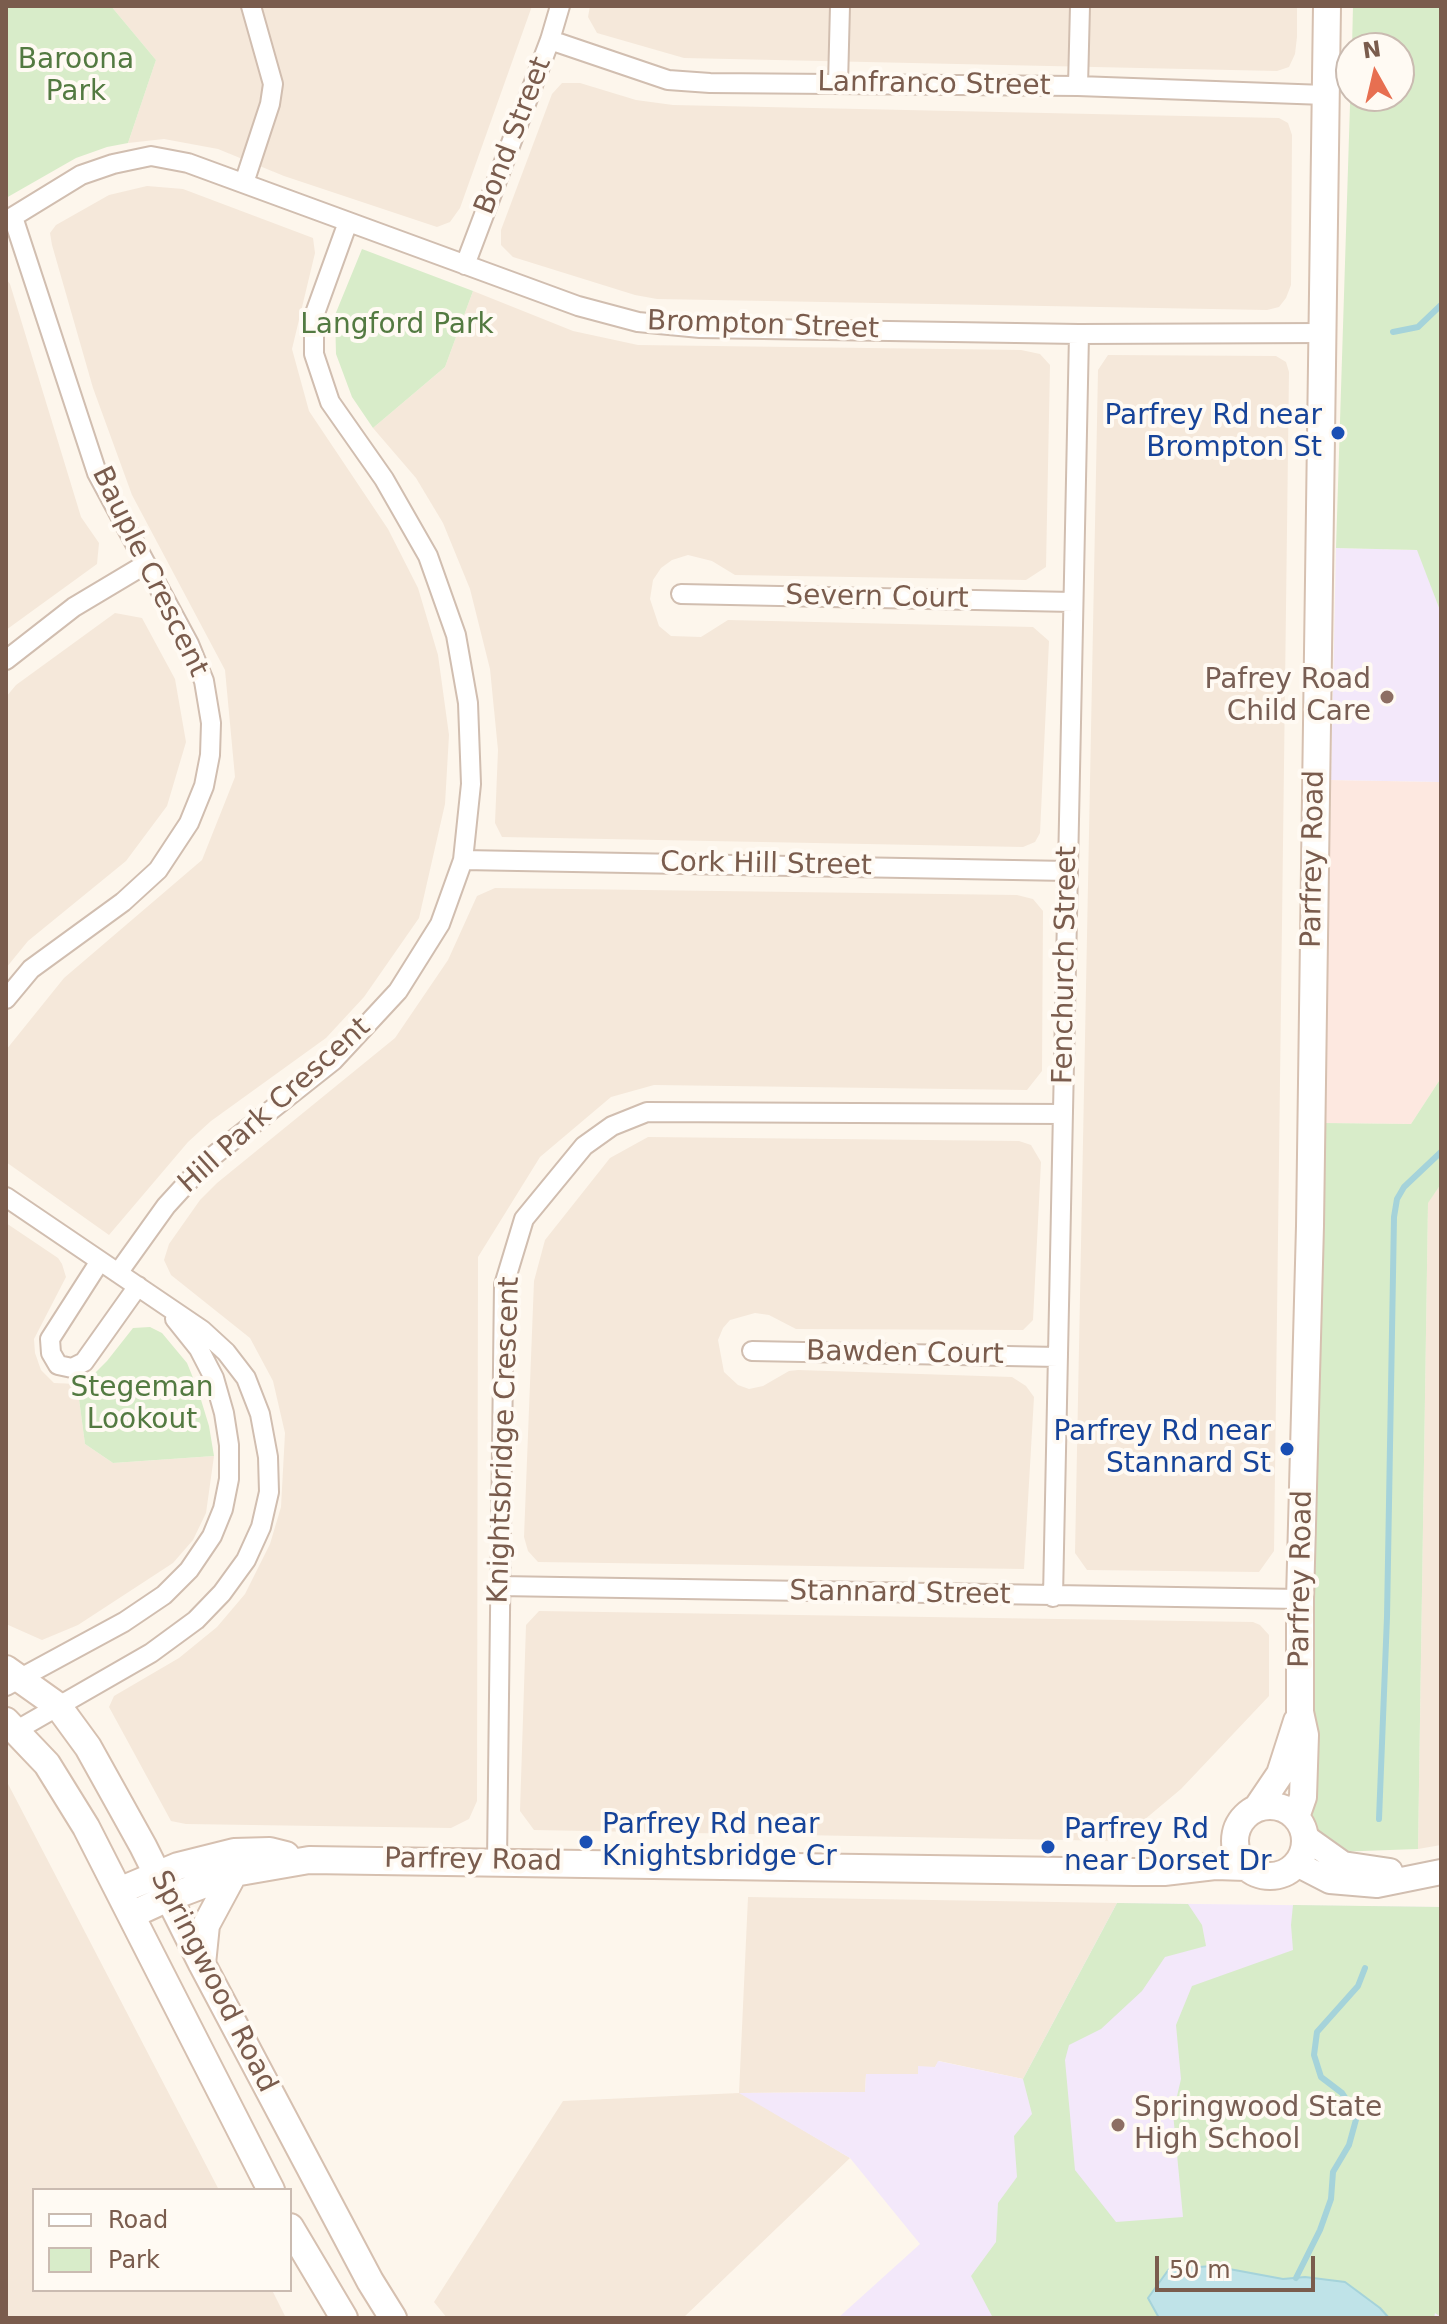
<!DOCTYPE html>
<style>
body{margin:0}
#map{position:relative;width:1447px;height:2324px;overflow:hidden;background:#fdf6ec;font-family:"DejaVu Sans",sans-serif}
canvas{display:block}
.frame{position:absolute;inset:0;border:8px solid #7a5c4d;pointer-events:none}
.legend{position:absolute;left:32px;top:2188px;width:260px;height:104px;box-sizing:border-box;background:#fffaf3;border:2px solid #cabbb1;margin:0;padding:10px 14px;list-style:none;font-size:24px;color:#7a5c4d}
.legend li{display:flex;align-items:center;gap:16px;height:40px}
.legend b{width:40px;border:2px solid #cabbb1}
.north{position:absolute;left:1335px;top:32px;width:80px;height:80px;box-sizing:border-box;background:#fffaf3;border:2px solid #cabbb1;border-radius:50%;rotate:352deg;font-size:22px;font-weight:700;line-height:32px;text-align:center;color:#7a5c4d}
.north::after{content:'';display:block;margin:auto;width:28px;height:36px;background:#e76f51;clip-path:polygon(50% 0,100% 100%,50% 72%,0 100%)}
.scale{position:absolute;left:1155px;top:2256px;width:160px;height:36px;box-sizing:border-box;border:4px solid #7a5c4d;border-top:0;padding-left:10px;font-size:24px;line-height:28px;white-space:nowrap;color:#7a5c4d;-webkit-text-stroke:6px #fffaf3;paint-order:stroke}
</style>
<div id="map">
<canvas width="1447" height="2324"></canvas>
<div class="frame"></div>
<ul class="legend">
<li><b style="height:10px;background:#fff"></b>Road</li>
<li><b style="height:22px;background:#d8ecc9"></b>Park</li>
</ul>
<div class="north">N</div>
<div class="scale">50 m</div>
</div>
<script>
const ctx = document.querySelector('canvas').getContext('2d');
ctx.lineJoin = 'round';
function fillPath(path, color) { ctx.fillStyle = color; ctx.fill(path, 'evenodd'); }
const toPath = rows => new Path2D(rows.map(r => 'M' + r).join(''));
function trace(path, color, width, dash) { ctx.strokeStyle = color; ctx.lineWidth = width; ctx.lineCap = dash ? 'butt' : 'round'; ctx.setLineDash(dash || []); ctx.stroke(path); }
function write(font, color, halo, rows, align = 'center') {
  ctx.font = font + ' "DejaVu Sans",sans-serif'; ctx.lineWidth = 8; ctx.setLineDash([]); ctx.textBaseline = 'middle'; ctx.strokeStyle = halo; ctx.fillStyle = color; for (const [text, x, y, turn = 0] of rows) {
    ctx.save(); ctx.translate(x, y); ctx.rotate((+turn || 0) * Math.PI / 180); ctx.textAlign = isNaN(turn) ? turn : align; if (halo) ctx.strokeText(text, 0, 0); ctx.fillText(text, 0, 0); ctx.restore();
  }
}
fillPath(toPath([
 [111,6,532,6,460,208,450,222,437,227,284,176,218,149,164,139,128,143,156,60],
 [590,6,1297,6,1297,37,1295,54,1289,67,1277,71,684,58,597,33,588,17],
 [562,83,580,83,636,100,673,105,1279,118,1288,123,1292,135,1291,285,1286,298,1279,307,1267,310,657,299,635,295,513,257,501,245,501,230,552,94],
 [147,186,183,189,313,238,315,253,292,349,309,411,388,529,418,588,438,655,449,735,445,804,419,918,364,997,326,1038,211,1121,188,1142,109,1235,6,1162,6,1050,64,978,202,860,235,777,225,670,132,495,93,388,52,245,50,233,56,225,109,195],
 [6,279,10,284,81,517,99,543,97,564,6,630],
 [473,291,573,331,638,345,1021,350,1040,354,1050,365,1046,567,1026,580,735,575,712,561,688,555,672,560,661,568,653,580,650,599,659,626,671,636,701,637,728,620,1033,627,1049,641,1040,833,1035,842,1023,847,502,837,495,823,498,750,490,669,470,589,443,523,416,478,373,428,445,367],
 [1108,355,1276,356,1286,362,1289,372,1274,1551,1259,1572,1087,1570,1075,1553,1098,370],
 [115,613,142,618,175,679,186,742,167,806,126,861,28,941,6,968,6,697,16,685],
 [495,888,1017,895,1033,899,1043,911,1042,1071,1027,1090,654,1085,611,1097,540,1157,478,1257,477,1801,469,1819,451,1828,186,1824,171,1821,109,1707,114,1696,179,1658,217,1627,245,1594,270,1544,281,1507,285,1433,273,1381,250,1338,171,1275,164,1260,169,1244,200,1200,217,1183,395,1038,448,960,477,896],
 [648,1137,1019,1141,1031,1145,1041,1162,1033,1320,1023,1330,796,1329,769,1315,755,1313,730,1320,723,1328,718,1340,724,1372,738,1385,749,1389,763,1386,789,1371,798,1370,1012,1377,1026,1386,1034,1397,1024,1569,538,1562,528,1551,524,1537,534,1281,545,1240,610,1158],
 [1441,1184,1441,1845,1418,1849,1428,1202],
 [6,1223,58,1258,62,1264,66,1277,34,1339,35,1353,41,1370,54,1383,77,1384,85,1444,113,1463,214,1456,206,1513,193,1540,173,1563,78,1625,42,1640,6,1624],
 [539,1611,1253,1622,1260,1625,1269,1635,1269,1696,1181,1789,1119,1841,534,1830,520,1811,526,1625],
 [6,1780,219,2190,34,2190,34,2290,272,2290,286,2318,6,2318],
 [748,1897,1117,1903,1023,2079,939,2061,935,2067,918,2074,866,2075,865,2092,741,2093,850,2158,683,2318,447,2318,434,2302,563,2101,739,2093]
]), '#f5e8da');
fillPath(toPath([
 [1331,780,1441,782,1441,1078,1411,1124,1324,1123]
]), '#fde8e0');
fillPath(toPath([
 [1336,548,1418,550,1441,613,1441,782,1331,780],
 [1117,1903,1441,1907,1441,2318,838,2318,920,2244,850,2158,739,2093,865,2092,866,2074,918,2074,918,2066,935,2067,938,2061,1023,2079]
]), '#f3e8fa');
fillPath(toPath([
 [6,6,111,6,156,60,128,143,107,147,76,158,6,198],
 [1353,6,1441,6,1441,613,1417,550,1336,548,1351,73,1351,96,1399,96,1399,48,1352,48],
 [362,249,473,291,445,367,373,428,352,397,336,354,335,315],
 [1441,1078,1441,1184,1428,1203,1418,1849,1334,1852,1314,1828,1310,1814,1324,1123,1411,1124],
 [150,1327,162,1333,187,1363,198,1390,209,1426,214,1456,113,1463,85,1444,77,1384,90,1378,107,1361,133,1328],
 [1117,1903,1188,1904,1202,1925,1206,1946,1165,1957,1142,1991,1101,2029,1069,2045,1065,2060,1075,2170,1116,2222,1183,2217,1173,2113,1181,2079,1176,2025,1192,1986,1293,1950,1291,1925,1293,1905,1441,1907,1441,2317,1435,2313,1434,2318,1389,2318,1380,2308,1305,2277,1283,2279,1213,2266,1148,2298,1159,2318,993,2318,971,2276,996,2242,998,2203,1017,2177,1014,2136,1032,2114,1023,2079]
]), '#d8ecc9');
const water = toPath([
 [1213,2266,1283,2279,1305,2277,1345,2282,1380,2308,1389,2318,1159,2318,1148,2298,1169,2269,1213,2266]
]);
fillPath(water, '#bfe3e8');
trace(water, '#a5d3da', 2);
trace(toPath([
 [1393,332,1418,327,1441,305],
 [1379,1819,1387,1617,1394,1217,1397,1199,1404,1187,1441,1152],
 [1296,2278,1320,2230,1331,2199,1333,2172,1349,2145,1357,2116,1342,2093,1321,2077,1314,2055,1317,2032,1358,1986,1365,1968]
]), '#a5d3da', 6);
const minor = toPath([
 [550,40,668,80,710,83,1078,86,1325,95],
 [838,84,840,6],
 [1078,86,1080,6],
 [244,183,270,104,273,84,251,6],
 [6,221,81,175,113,164,151,156,188,163,578,306,638,322,700,328,1079,334,1323,333],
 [465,265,550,40,560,6],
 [681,594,1073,602],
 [6,660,74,607,146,564],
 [463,860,1068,871],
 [6,999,31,969,123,902,158,870,189,823,204,786,210,755,211,723,204,681,189,644,97,473,13,217],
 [6,1197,202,1330,226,1352,246,1378,260,1414,268,1457,269,1492,261,1527,246,1560,222,1593,196,1620,151,1653,17,1730],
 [100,1261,50,1339,51,1353,58,1365,72,1368,84,1362,138,1286],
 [118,1273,166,1206,208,1160,333,1061,398,991,440,924,463,860,471,784,468,703,456,635,428,556,384,479,330,402,314,354,314,316,348,222],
 [752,1351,1058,1357],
 [499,1586,1300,1599],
 [1053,1597,1079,334],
 [6,1686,124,1622,164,1595,189,1570,212,1536,223,1509,229,1479,229,1445,224,1413,214,1378,199,1349,175,1319],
 [497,1861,504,1285,524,1219,584,1146,612,1126,647,1112,1063,1114]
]);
const tertiary = toPath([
 [1305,1837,1343,1864,1390,1871],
 [1297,1864,1330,1881,1377,1885,1441,1872]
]);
const secondary = toPath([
 [6,1669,58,1706,88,1747,143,1846,202,1964,370,2281,393,2318],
 [6,1721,47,1764,86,1827,271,2190],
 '1235 1841a35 35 0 1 1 70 0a35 35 0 1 1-70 0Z',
 [1257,1808,1280,1774,1297,1721],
 [1296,1817,1303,1797,1305,1735,1300,1712,1300,1599,1310,1226,1327,6],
 [119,1891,178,1866,234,1852,270,1851,286,1855],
 [131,1915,168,1898,234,1873,309,1860,1135,1872,1164,1872,1215,1866,1246,1867],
 [202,1964,206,1925,234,1873],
 [290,2227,344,2318]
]);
trace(minor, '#d1beb0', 22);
trace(tertiary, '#d1beb0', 28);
trace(secondary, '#d6c0b0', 30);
trace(minor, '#fff', 18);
trace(tertiary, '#fff', 24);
trace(secondary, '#fff', 26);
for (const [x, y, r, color] of [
 [1338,433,8,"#1a4fb4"],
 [1387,697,8,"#8d6e63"],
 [1287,1449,8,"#1a4fb4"],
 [586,1842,8,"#1a4fb4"],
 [1048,1847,8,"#1a4fb4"],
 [1118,2125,8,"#8d6e63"]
]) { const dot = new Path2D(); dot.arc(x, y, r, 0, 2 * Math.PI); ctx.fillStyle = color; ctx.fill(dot); trace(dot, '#fffaf3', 3); }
write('28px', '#537a41', '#fffaf3', [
 ["Baroona",76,61],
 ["Park",76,93],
 ["Langford Park",397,326],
 ["Stegeman",142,1389],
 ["Lookout",142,1421]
]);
write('28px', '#7a5c4d', '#fffaf3', [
 ["Lanfranco Street",934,85,1],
 ["Bond Street",514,136,-69],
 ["Brompton Street",763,326,2],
 ["Bauple Crescent",149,572,64],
 ["Severn Court",877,598,1],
 ["Parfrey Road",1314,859,-89],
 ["Cork Hill Street",766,865,1],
 ["Fenchurch Street",1066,965,-89],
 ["Hill Park Crescent",275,1106,-42],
 ["Bawden Court",905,1354,1],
 ["Knightsbridge Crescent",505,1440,-88],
 ["Parfrey Road",1302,1579,-89],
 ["Stannard Street",900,1594,1],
 ["Parfrey Road",473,1861,1],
 ["Springwood Road",213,1982,63]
]);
write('28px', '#164399', '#fffaf3', [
 ["Parfrey Rd near",1322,417],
 ["Brompton St",1322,449],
 ["Parfrey Rd near",1271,1433],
 ["Stannard St",1271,1465],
 ["Parfrey Rd near",602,1826,"left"],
 ["Knightsbridge Cr",602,1858,"left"],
 ["Parfrey Rd",1064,1831,"left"],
 ["near Dorset Dr",1064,1863,"left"]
], 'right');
write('28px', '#785e54', '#fffaf3', [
 ["Pafrey Road",1371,681],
 ["Child Care",1371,713],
 ["Springwood State",1134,2109,"left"],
 ["High School",1134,2141,"left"]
], 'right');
</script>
